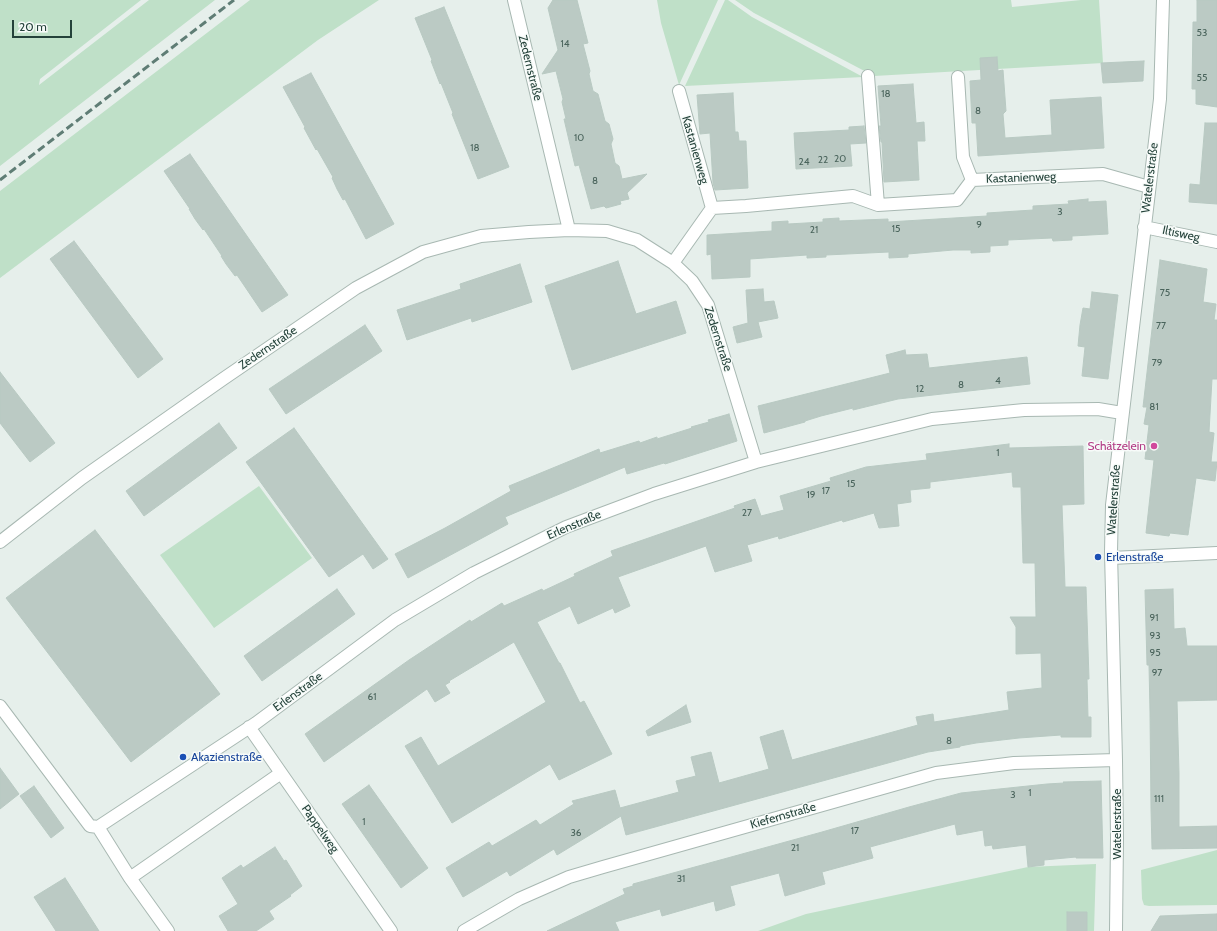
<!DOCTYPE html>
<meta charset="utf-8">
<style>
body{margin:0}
#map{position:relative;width:1217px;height:931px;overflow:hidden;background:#e6efeb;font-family:Cabin,sans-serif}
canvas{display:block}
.scale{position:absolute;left:12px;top:20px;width:60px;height:18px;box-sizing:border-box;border:2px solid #24423a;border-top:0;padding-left:5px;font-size:12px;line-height:14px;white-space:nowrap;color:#24423a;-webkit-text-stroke:3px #f7fbf9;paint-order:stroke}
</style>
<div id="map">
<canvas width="1217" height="931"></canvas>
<div class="scale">20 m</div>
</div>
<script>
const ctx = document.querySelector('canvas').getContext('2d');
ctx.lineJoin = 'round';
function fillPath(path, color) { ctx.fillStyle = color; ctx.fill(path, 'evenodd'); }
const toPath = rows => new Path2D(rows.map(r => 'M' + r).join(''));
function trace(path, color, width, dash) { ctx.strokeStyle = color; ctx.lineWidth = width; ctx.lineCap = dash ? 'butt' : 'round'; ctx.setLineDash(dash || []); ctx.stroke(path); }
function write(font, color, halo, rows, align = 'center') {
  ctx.font = font + ' Cabin,sans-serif'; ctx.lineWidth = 3; ctx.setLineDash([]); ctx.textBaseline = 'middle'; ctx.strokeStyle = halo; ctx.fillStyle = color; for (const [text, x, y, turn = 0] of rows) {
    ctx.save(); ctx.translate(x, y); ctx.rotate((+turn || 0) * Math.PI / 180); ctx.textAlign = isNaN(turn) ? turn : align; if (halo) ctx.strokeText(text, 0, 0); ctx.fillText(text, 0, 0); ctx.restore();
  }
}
fillPath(toPath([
 [0,0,141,0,40,79,39,85,149,0,215,0,0,166],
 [250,0,379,0,318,40,0,278,0,191],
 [657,0,718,0,679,85,661,23],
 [725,0,728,0,752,17,863,77,685,86],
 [735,0,1011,0,1012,7,1081,0,1099,0,1103,63,874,76,754,13],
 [259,486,312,558,214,628,160,555],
 [1217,850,1217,905,1149,906,1144,905,1142,899,1141,870],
 [1096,864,1094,931,758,931,806,914,1028,867]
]), '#bfe0c8');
const building = toPath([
 [553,0,577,0,588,43,583,44,590,71,589,74,593,91,598,94,605,121,609,124,613,139,611,144,615,163,619,166,622,179,647,174,627,193,629,199,620,201,621,204,606,208,604,206,591,209,579,165,575,166,564,119,566,119,562,102,563,99,556,71,542,74,558,50,548,8,553,0],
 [1197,0,1217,0,1217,107,1196,104,1196,89,1192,89,1193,22,1197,22,1197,0],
 [444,7,509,167,478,179,452,114,453,113,441,83,440,84,431,61,432,60,415,18,444,7],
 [997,57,998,71,1003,70,1006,111,1003,114,1005,138,1052,135,1050,100,1101,97,1104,148,978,156,976,123,972,123,970,81,981,80,980,58,997,57],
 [1144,61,1143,81,1103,83,1101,63,1144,61],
 [311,73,394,224,366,239,345,199,343,200,337,189,332,178,333,177,317,149,316,150,304,128,305,127,283,87,311,73],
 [913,84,916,123,924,122,925,141,917,141,919,180,884,182,882,142,881,142,879,126,881,126,878,86,913,84],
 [733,93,735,132,738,132,739,141,746,141,748,188,715,190,713,183,710,133,700,134,697,95,733,93],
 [1205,123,1217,123,1217,204,1189,202,1190,184,1200,185,1205,123],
 [864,126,866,143,850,144,852,166,796,169,794,133,849,130,849,127,864,126],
 [190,154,288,295,262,312,237,275,235,276,226,264,221,256,222,256,204,229,203,230,195,219,189,209,190,209,164,171,190,154],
 [1088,199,1088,202,1106,201,1108,234,1072,236,1072,240,1053,241,1052,238,1008,240,1008,245,990,246,990,252,971,253,971,250,953,250,908,254,908,257,889,258,889,252,826,255,826,257,807,258,807,255,750,259,750,277,712,279,711,254,707,255,707,235,772,231,772,222,788,221,788,224,823,222,823,219,839,218,839,221,888,219,888,222,987,216,987,213,1033,210,1033,206,1069,204,1068,201,1088,199],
 [74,241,163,359,138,378,50,259,74,241],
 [1160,260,1207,269,1203,302,1216,304,1214,320,1217,320,1217,379,1212,379,1209,432,1214,433,1211,462,1217,462,1215,481,1196,478,1188,535,1170,533,1169,536,1146,533,1154,460,1145,459,1149,425,1144,424,1147,407,1143,407,1160,260],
 [618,261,636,314,676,301,686,333,572,370,545,286,618,261],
 [520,264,532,302,472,322,471,318,407,340,397,310,461,289,460,284,520,264],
 [763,289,764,302,774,301,778,318,758,322,762,337,737,343,733,327,748,323,746,290,763,289],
 [1092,292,1118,295,1108,379,1082,376,1085,347,1078,346,1080,325,1083,308,1090,309,1092,292],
 [365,325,382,351,286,414,269,389,365,325],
 [905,350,906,355,927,354,929,368,1027,357,1030,384,898,399,853,410,853,408,821,416,805,421,805,422,764,433,758,406,890,373,886,355,905,350],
 [0,372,55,443,30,462,0,423,0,372],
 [729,414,737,441,665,464,664,463,627,474,625,467,538,503,505,517,508,524,408,578,395,554,445,528,511,491,509,486,599,449,600,453,639,441,640,443,657,437,657,439,692,428,691,427,709,422,708,420,729,414],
 [219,423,237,448,144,516,126,491,219,423],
 [294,428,388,559,373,569,363,554,329,577,246,462,294,428],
 [1009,444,1009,448,1083,446,1084,504,1062,505,1065,587,1086,587,1089,679,1087,679,1088,717,1091,717,1091,737,1061,737,1061,735,1019,738,976,743,960,746,960,747,928,752,626,835,621,816,557,855,554,849,510,876,507,871,463,897,446,868,489,842,492,846,536,820,540,825,574,804,572,801,615,790,620,808,679,792,676,781,696,776,691,757,711,752,719,783,769,769,760,737,783,730,792,760,918,725,916,717,933,714,934,722,1009,710,1007,692,1042,688,1041,653,1016,654,1016,627,1010,617,1036,617,1035,563,1023,563,1021,487,1013,487,1012,472,930,482,930,488,910,490,911,502,897,504,899,526,879,528,874,513,843,522,842,520,779,539,778,536,747,545,752,561,715,572,706,546,618,577,630,606,615,613,613,608,578,624,570,606,537,622,559,663,560,663,580,703,584,701,612,754,559,780,550,764,452,823,405,746,421,737,438,766,546,702,514,642,449,681,450,682,445,685,450,693,435,702,427,689,324,762,305,734,409,660,470,620,471,622,502,603,504,606,542,589,543,591,575,576,574,574,613,556,611,551,735,508,734,506,755,499,761,516,784,510,780,496,831,481,830,478,866,467,927,460,926,454,1009,444],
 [95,530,220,694,131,762,6,598,95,530],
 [337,589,355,614,262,681,244,656,337,589],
 [1173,589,1174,629,1185,628,1187,646,1217,646,1217,700,1177,701,1179,773,1179,827,1217,826,1217,848,1152,849,1151,809,1150,712,1149,665,1147,665,1145,590,1173,589],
 [686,705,691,722,648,736,646,731,686,705],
 [0,768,19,794,0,809,0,768],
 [1101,781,1103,858,1076,858,1076,857,1044,860,1044,865,1028,867,1026,845,993,849,992,845,985,846,983,830,957,835,955,824,870,847,873,858,822,872,825,884,785,896,779,873,730,886,735,905,716,911,714,901,662,916,660,909,615,922,619,931,547,931,625,894,623,889,633,886,633,884,822,832,909,807,961,793,1047,784,1064,783,1063,782,1101,781],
 [369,785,428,868,401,888,342,804,369,785],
 [34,786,64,828,51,838,20,796,34,786],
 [275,847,284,861,286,860,302,886,290,895,291,896,269,911,274,919,256,931,228,931,219,916,238,904,222,878,241,865,243,868,275,847],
 [65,878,99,931,56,931,34,897,65,878],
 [1067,912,1087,912,1087,931,1067,931,1067,912],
 [1217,914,1217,931,1151,931,1160,916,1217,914]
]);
fillPath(building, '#bbcac4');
trace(building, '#b8c9c2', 1);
const minor = toPath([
 [514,0,569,230],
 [868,76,878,205],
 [958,77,963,157,972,180],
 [679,91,712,208],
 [1144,227,1217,242],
 [673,263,712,208,746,206,853,196,878,205,957,200,972,180,1103,174,1149,187],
 [0,542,82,478,223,379,356,288,423,252,481,236,529,232,569,230,607,231,637,240,673,263,692,281,708,305,756,462],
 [1111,558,1217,553],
 [0,706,90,826,98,827,130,878,168,931],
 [249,727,391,931],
 [98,827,256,723,395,620,474,573,566,527,654,494,756,462,932,419,1024,410,1098,409,1122,413],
 [130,878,281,773],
 [464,931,519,899,569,877,603,867,936,773,1014,763,1116,760],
 [1116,931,1117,838,1116,760,1111,552,1112,505,1160,99,1163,0]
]);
trace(minor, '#a8b8b2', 14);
trace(minor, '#fff', 12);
trace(toPath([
 [0,180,234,0]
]), '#5f7d75', 3, [8, 4]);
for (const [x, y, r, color] of [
 [1154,446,4,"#d1479c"],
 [1098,557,4,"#1a4fb4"],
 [183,757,4,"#1a4fb4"]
]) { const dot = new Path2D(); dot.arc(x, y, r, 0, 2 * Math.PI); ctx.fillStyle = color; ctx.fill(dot); trace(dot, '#f7fbf9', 1.5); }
write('10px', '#4a645c', null, [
 ["53",1202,33],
 ["14",565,44],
 ["55",1202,78],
 ["18",886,94],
 ["8",978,111],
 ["10",579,138],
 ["18",475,148],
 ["20",840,159],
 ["22",823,160],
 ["24",804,162],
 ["8",595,181],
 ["3",1060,212],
 ["9",979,225],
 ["15",896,229],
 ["21",814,230],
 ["75",1165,293],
 ["77",1161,326],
 ["79",1157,363],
 ["4",998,381],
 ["8",961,385],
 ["12",920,389],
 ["81",1154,407],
 ["1",998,453],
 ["15",851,484],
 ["17",826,491],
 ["19",811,495],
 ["27",747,513],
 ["91",1154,618],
 ["93",1155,636],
 ["95",1155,653],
 ["97",1157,673],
 ["61",372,697],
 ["8",949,741],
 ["1",1030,793],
 ["3",1013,795],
 ["111",1159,799],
 ["1",364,822],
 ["17",855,831],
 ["36",576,833],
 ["21",795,848],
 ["31",681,879]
]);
write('12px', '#24423a', '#f7fbf9', [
 ["Zedernstraße",530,68,76],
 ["Kastanienweg",695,150,74],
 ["Kastanienweg",1021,178,-2],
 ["Watelerstraße",1150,178,-83],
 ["Iltisweg",1181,234,12],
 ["Zedernstraße",718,339,72],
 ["Zedernstraße",268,348,-34],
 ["Watelerstraße",1114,500,-86],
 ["Erlenstraße",574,525,-23],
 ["Erlenstraße",298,692,-36],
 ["Kiefernstraße",783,816,-16],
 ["Watelerstraße",1117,824,-90],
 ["Pappelweg",320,829,55]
]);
write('12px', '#b23c85', '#f7fbf9', [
 ["Schätzelein",1146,446]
], 'right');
write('12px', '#164399', '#f7fbf9', [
 ["Erlenstraße",1106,557],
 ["Akazienstraße",191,757]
], 'left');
</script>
